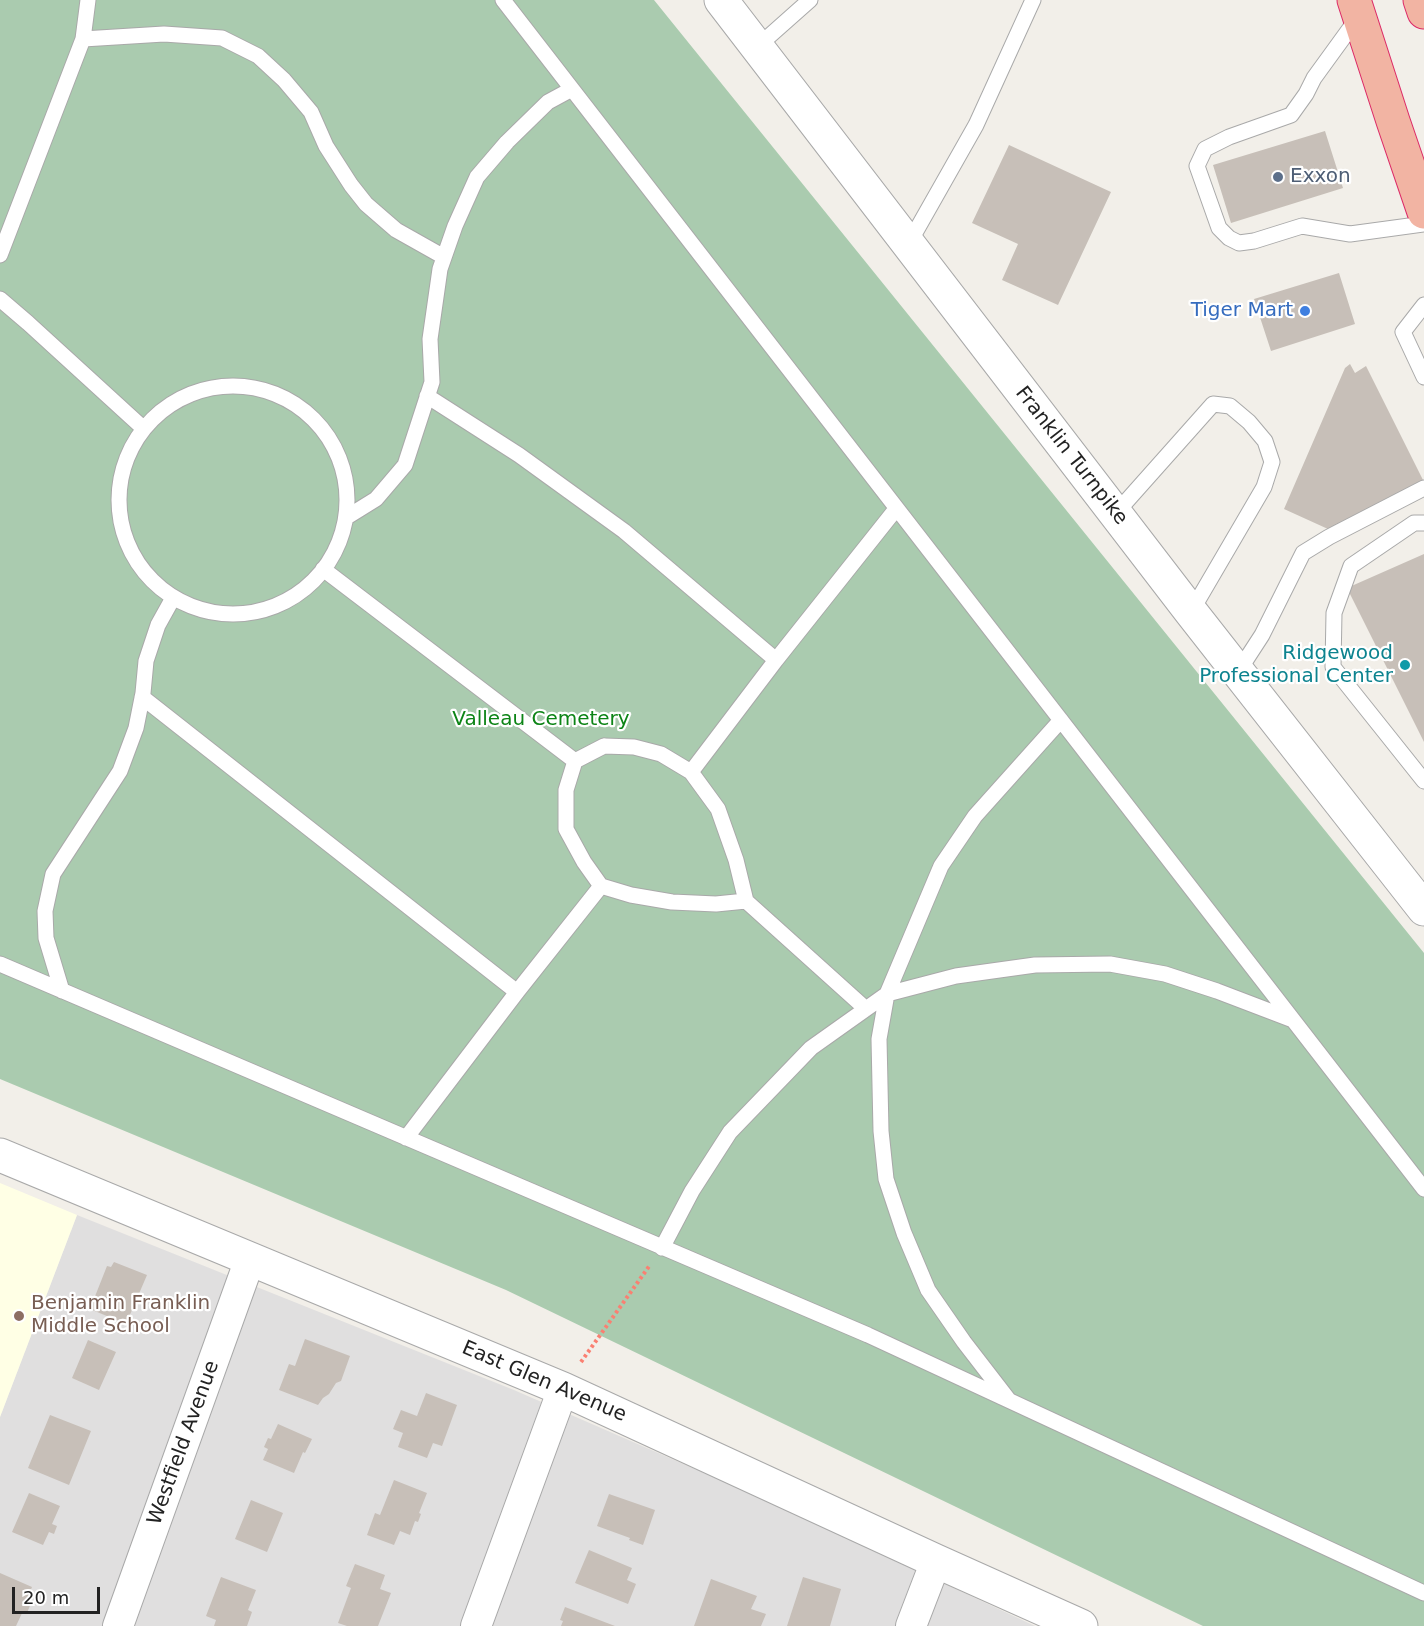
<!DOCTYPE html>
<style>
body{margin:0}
#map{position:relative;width:1424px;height:1626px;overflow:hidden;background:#f2efe9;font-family:"DejaVu Sans",sans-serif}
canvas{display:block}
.scale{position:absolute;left:12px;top:1587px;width:88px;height:27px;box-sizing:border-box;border:3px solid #222;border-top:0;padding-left:8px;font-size:18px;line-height:21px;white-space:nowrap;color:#222;-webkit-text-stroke:4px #fff;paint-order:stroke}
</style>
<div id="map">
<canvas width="1424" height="1626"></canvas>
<div class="scale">20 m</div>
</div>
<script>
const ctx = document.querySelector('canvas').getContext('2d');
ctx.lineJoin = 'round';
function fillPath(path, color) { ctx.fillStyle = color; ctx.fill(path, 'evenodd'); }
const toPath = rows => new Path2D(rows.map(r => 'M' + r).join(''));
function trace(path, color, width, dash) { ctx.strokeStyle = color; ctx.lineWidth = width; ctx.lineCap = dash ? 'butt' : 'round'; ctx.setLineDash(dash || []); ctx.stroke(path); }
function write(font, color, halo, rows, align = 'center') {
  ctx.font = font + ' "DejaVu Sans",sans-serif'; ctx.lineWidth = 4.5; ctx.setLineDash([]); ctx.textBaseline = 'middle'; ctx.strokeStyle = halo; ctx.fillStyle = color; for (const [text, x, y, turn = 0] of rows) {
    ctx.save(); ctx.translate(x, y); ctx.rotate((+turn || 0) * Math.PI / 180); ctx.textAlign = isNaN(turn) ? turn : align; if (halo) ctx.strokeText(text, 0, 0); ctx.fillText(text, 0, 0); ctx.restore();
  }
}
fillPath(toPath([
 [77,1215,514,1390,766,1500,1035,1626,0,1626,0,1417]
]), '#e0dfdf');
fillPath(toPath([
 [0,1183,77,1215,0,1417]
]), '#ffffe5');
fillPath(toPath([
 [0,0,654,0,1424,953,1424,1626,1203,1626,506,1290,0,1079]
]), '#aacbaf');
fillPath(toPath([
 [1325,131,1343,188,1231,223,1213,165],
 [1009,145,1111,192,1058,305,1002,280,1018,244,972,223],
 [1339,273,1355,324,1271,351,1254,299],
 [1350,364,1355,373,1366,366,1423,480,1328,529,1284,509,1345,368],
 [1424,554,1424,742,1347,588],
 [114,1262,147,1275,126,1324,90,1309,107,1266,111,1267],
 [305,1339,350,1356,341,1381,336,1383,329,1394,323,1398,318,1405,279,1390,289,1364,295,1366],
 [88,1340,116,1352,99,1390,72,1378],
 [426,1393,457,1405,442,1446,433,1443,427,1458,398,1447,403,1433,393,1429,401,1410,417,1416],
 [50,1415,91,1431,69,1485,28,1468],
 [278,1424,312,1439,305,1453,303,1452,294,1473,263,1460,268,1449,264,1447,268,1438,271,1439],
 [394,1480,427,1493,419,1513,421,1514,418,1522,415,1521,410,1535,400,1531,394,1545,367,1535,375,1513,380,1515],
 [29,1493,60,1506,52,1524,57,1526,54,1534,49,1532,43,1545,12,1532],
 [609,1494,655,1510,643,1545,629,1540,630,1538,597,1526],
 [251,1500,283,1513,267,1552,235,1539],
 [589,1550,632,1568,627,1580,636,1584,628,1604,575,1583],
 [355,1564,385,1575,380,1589,391,1593,378,1626,347,1626,338,1623,351,1588,346,1586],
 [0,1573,32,1587,26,1601,31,1603,27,1613,23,1611,16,1626,0,1626],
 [221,1577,256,1590,248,1610,252,1612,247,1626,214,1626,216,1620,206,1616],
 [803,1577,841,1589,830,1626,787,1626],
 [711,1579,757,1596,751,1609,766,1614,761,1626,694,1626],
 [565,1607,615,1626,561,1626,563,1621,560,1620]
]), '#c7bfb8');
const service = toPath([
 [503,0,1424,1189],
 [1359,16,1314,78,1306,94,1291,115,1229,137,1205,149,1197,166,1219,228,1229,238,1239,243,1254,241,1302,226,1350,234,1424,224],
 [83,39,164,34,222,38,258,56,284,80,311,112,326,146,351,185,366,204,396,230,444,257],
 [757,47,810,0],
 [908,245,976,125,1033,0],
 [0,255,83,39,88,0],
 [0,299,28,323,143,428],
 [1424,305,1403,332,1424,377],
 '119 500a114 114 0 1 1 228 0a114 114 0 1 1-228 0Z',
 [427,396,519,455,624,531,776,660],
 [1116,513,1213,404,1230,406,1249,422,1265,441,1272,462,1264,487,1191,612],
 [347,517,376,499,405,465,432,382,430,339,440,269,455,226,477,177,507,142,548,102,572,89],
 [1424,523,1414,523,1351,566,1334,613,1333,667,1424,781],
 [323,569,575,761],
 [1238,672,1262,635,1303,553,1329,537,1424,488],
 [142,697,517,992],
 [604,746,634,747,661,754,691,772,718,809,736,860,746,901,716,904,672,902,631,895,601,886,584,862,566,829,566,790,575,761,604,746],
 [691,772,776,660,896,509],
 [746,901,866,1009],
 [0,964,868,1335,1424,1593],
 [62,991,46,938,45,911,53,874,120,771,136,728,143,693,146,661,158,625,173,598],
 [406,1138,517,992,601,886],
 [662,1248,692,1191,730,1132,811,1048,887,994,956,976,1035,965,1110,964,1165,974,1217,991,1293,1020],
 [1008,1399,964,1342,928,1290,904,1233,886,1179,881,1131,879,1039,887,994,941,866,975,816,1061,720]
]);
const minor = toPath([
 [118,1626,250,1259],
 [476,1626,563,1389],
 [911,1626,936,1561]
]);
const tertiary = toPath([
 [721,0,1191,612,1424,909],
 [0,1155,563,1389,936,1561,1081,1626]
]);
const trunk = toPath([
 [1354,0,1393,121,1424,212],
 [1420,0,1424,12]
]);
trace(service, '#a9a9a9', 17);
trace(minor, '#a9a9a9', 32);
trace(tertiary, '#a9a9a9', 35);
trace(trunk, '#dc2a67', 35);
trace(toPath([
 [581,1362,650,1265]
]), '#fa8072', 4, [3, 3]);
trace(service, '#fff', 15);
trace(minor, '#fff', 30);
trace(tertiary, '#fff', 33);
trace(trunk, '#f2b4a3', 33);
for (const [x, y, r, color] of [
 [1278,177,6,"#5c6f8a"],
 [1305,311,6,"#3f7fe0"],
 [1405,665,6,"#0f9aa8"],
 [19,1316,6,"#8d6e63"]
]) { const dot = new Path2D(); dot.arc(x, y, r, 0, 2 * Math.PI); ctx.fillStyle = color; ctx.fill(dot); trace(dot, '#fff', 2); }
write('20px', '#4e5e75', '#fff', [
 ["Exxon",1290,177]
], 'left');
write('20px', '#366cbe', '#fff', [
 ["Tiger Mart",1293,311]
], 'right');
write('20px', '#222', '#fff', [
 ["Franklin Turnpike",1071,456,52],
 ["East Glen Avenue",544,1382,23],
 ["Westfield Avenue",184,1443,-70]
]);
write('20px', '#0d838f', '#fff', [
 ["Ridgewood",1393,654],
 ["Professional Center",1393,677]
], 'right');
write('20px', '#0c8416', '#fff', [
 ["Valleau Cemetery",541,720]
]);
write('20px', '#785e54', '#fff', [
 ["Benjamin Franklin",31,1304],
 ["Middle School",31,1327]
], 'left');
</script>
